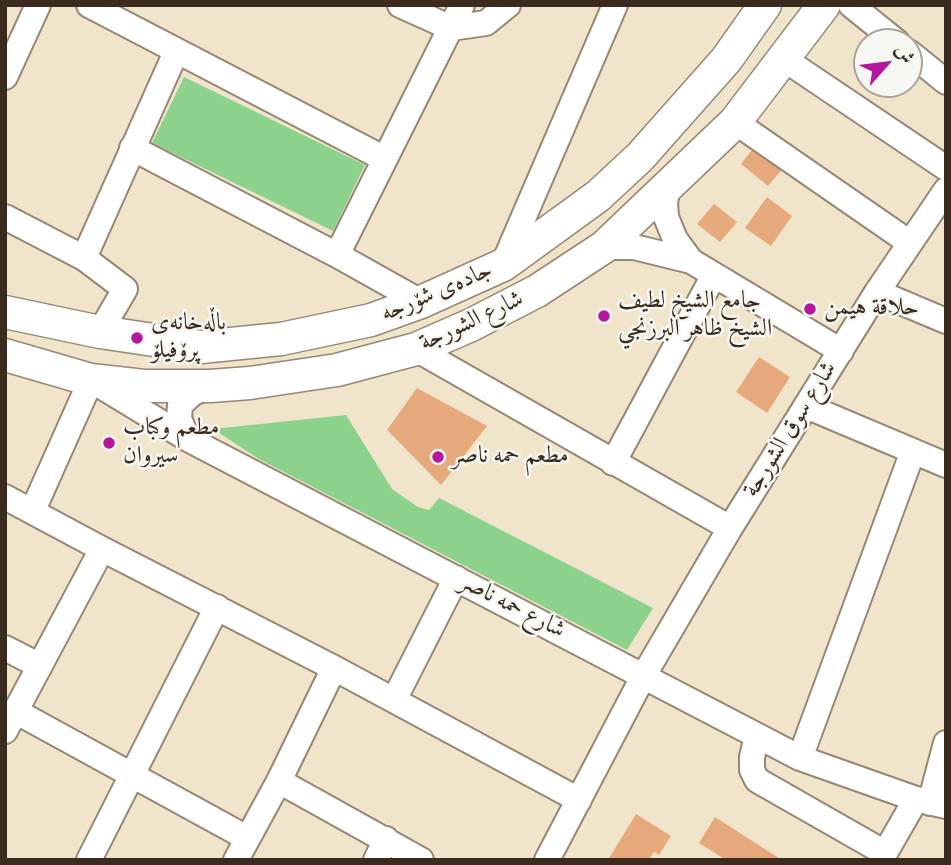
<!DOCTYPE html>
<meta charset="utf-8">
<style>
body{margin:0}
#map{position:relative;width:951px;height:865px;overflow:hidden;background:#f0e4ca;font-family:"IM FELL Double Pica",Amiri,serif}
canvas{display:block}
.frame{position:absolute;inset:0;border:7px solid #3b2a1e;pointer-events:none}
.north{position:absolute;left:853px;top:28px;width:70px;height:70px;box-sizing:border-box;background:#f6f6f2;border:2px solid #aba49d;border-radius:50%;rotate:62deg;font-size:19px;font-weight:700;line-height:28px;text-align:center;color:#3b2a1e}
.north::after{content:'';display:block;margin:auto;width:24px;height:32px;background:#b5179e;clip-path:polygon(50% 0,100% 100%,50% 72%,0 100%)}
</style>
<div id="map">
<canvas width="951" height="865"></canvas>
<div class="frame"></div>
<div class="north">ش</div>
</div>
<script>
const ctx = document.querySelector('canvas').getContext('2d');
ctx.lineJoin = 'round';
function fillPath(path, color) { ctx.fillStyle = color; ctx.fill(path, 'evenodd'); }
const toPath = rows => new Path2D(rows.map(r => 'M' + r).join(''));
function trace(path, color, width, dash) { ctx.strokeStyle = color; ctx.lineWidth = width; ctx.lineCap = dash ? 'butt' : 'round'; ctx.setLineDash(dash || []); ctx.stroke(path); }
function write(font, color, halo, rows, align = 'center') {
  ctx.font = font + ' "IM FELL Double Pica",Amiri,serif'; ctx.lineWidth = 5; ctx.setLineDash([]); ctx.textBaseline = 'middle'; ctx.strokeStyle = halo; ctx.fillStyle = color; for (const [text, x, y, turn = 0] of rows) {
    ctx.save(); ctx.translate(x, y); ctx.rotate((+turn || 0) * Math.PI / 180); ctx.textAlign = isNaN(turn) ? turn : align; if (halo) ctx.strokeText(text, 0, 0); ctx.fillText(text, 0, 0); ctx.restore();
  }
}
fillPath(toPath([
 [184,77,365,165,333,231,152,143],
 [346,415,392,489,418,507,429,510,439,498,653,608,627,650,259,459,213,429]
]), '#8cd28d');
fillPath(toPath([
 [755,146,783,168,768,186,741,164],
 [767,197,792,216,771,246,745,228],
 [714,204,737,222,720,242,697,224],
 [759,357,790,377,767,413,736,392],
 [417,388,487,426,441,485,387,430],
 [636,814,671,836,659,855,654,852,649,860,608,860],
 [715,817,782,860,726,860,699,843]
]), '#e6a97b');
const minor = toPath([
 [89,5,385,159],
 [400,5,451,28,486,23,508,5],
 [851,5,897,42],
 [909,52,946,82],
 [784,59,946,168],
 [5,77,38,5],
 [735,122,910,243],
 [132,148,337,255,421,302],
 [669,184,665,202,666,217,675,239,691,261],
 [5,217,84,258,125,289,100,332],
 [604,247,634,247,691,261,841,351],
 [337,255,462,5],
 [84,258,176,52],
 [503,265,615,5],
 [877,292,946,321],
 [416,349,730,528],
 [806,406,946,465],
 [188,439,179,419,180,405,193,393,210,386],
 [613,463,714,275],
 [5,497,102,549,334,668,579,800],
 [33,510,91,380,188,439,800,758,916,799,946,806],
 [5,648,40,666],
 [394,700,456,578],
 [15,711,247,838],
 [5,731,102,549],
 [757,736,752,757,752,770,757,780,885,853],
 [800,758,913,451],
 [279,781,421,860],
 [930,803,946,743],
 [89,860,217,607],
 [236,860,279,781,334,668],
 [376,860,386,839],
 [547,860,644,675,730,528,877,292,946,190],
 [881,860,916,799]
]);
const major = toPath([
 [5,312,100,332,201,347,281,339,371,320,421,302,503,265,598,196,640,157,726,60,765,5],
 [5,355,91,380,144,386,210,386,250,383,337,370,416,349,471,325,537,291,604,247,735,122,824,5]
]);
trace(minor, '#968774', 28);
trace(major, '#968774', 35);
trace(minor, '#fff', 24);
trace(major, '#fff', 32);
for (const [x, y, r, color] of [
 [810,309,7,"#b5179e"],
 [604,316,7,"#b5179e"],
 [137,338,7,"#b5179e"],
 [109,443,7,"#b5179e"],
 [438,457,7,"#b5179e"]
]) { const dot = new Path2D(); dot.arc(x, y, r, 0, 2 * Math.PI); ctx.fillStyle = color; ctx.fill(dot); trace(dot, '#f6f6f2', 2.5); }
write('24px', '#3b2a1e', '#f6f6f2', [
 ["جادەی شۆرجە",437,293,-23],
 ["شارع الشورجة",472,322,-25],
 ["شارع سوق الشورجة",791,430,-58],
 ["شارع حمه ناصر",512,607,27]
]);
write('24px', '#3b2a1e', '#f6f6f2', [
 ["جامع الشيخ لطيف",618,302],
 ["الشيخ ظاهر البرزنجي",618,330],
 ["حلاقة هيمن",824,309],
 ["باڵەخانەی",151,324],
 ["پرۆفیلۆ",151,352],
 ["مطعم وكباب",123,429],
 ["سيروان",123,457],
 ["مطعم حمه ناصر",452,457]
], 'left');
</script>
